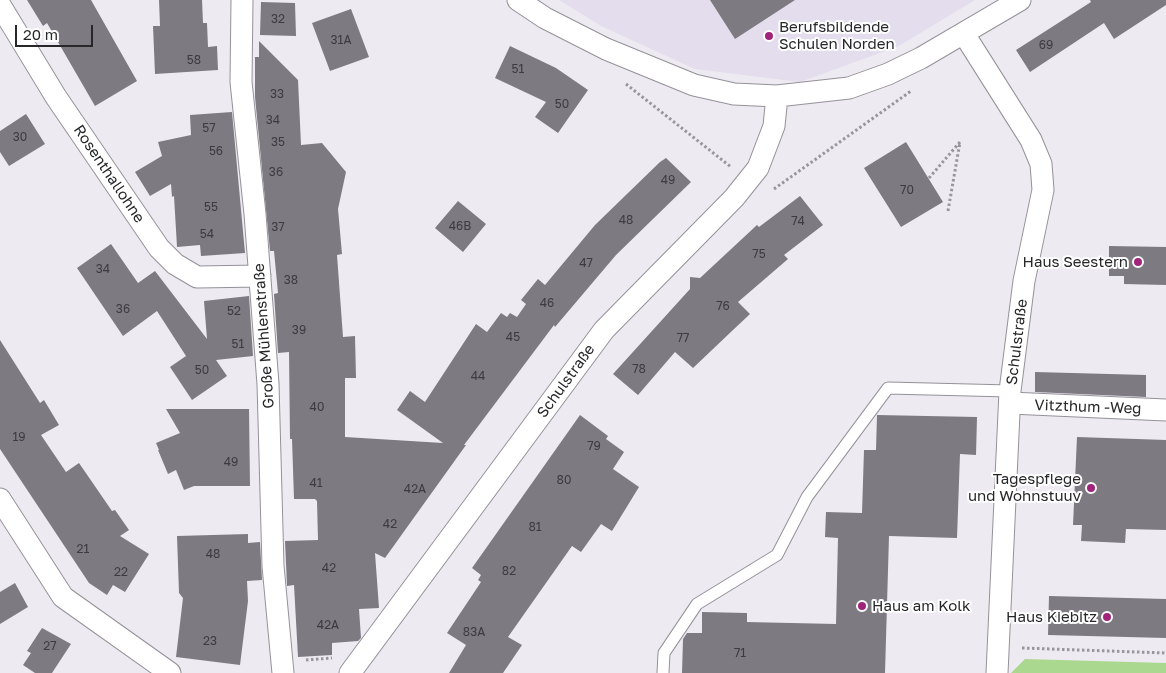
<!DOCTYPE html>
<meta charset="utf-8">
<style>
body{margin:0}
#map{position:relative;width:1166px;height:673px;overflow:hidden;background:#eeeaf2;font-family:"Golos Text",sans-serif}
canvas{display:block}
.scale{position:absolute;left:15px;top:25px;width:78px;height:22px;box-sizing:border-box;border:2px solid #272629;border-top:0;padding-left:6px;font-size:15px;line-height:18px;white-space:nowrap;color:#272629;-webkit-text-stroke:4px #fff;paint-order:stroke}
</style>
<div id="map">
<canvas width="1166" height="673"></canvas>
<div class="scale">20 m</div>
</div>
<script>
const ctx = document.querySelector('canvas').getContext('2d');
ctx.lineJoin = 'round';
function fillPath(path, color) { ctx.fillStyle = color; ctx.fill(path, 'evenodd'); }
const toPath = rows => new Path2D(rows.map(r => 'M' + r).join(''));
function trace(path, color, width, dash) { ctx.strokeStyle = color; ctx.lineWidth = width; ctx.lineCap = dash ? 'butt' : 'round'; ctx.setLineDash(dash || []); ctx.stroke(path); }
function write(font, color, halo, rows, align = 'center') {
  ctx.font = font + ' "Golos Text",sans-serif'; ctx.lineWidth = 4; ctx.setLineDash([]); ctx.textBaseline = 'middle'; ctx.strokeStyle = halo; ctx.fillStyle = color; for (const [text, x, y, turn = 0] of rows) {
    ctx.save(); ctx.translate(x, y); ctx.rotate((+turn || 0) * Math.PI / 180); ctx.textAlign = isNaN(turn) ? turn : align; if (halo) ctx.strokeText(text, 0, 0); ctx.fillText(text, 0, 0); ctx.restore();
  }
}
fillPath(toPath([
 [559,0,975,0,899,46,800,82,695,69,601,26]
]), '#e4dded');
fillPath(toPath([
 [1025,659,1166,663,1166,673,1011,673]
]), '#abd88f');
fillPath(toPath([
 [27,0,91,0,137,81,95,106,47,23,43,26],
 [159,0,202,0,203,23,207,23,208,47,217,46,218,70,155,74,153,26,160,26],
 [710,0,795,0,735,39],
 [1090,0,1166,0,1166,5,1114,39,1104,23,1030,72,1016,50,1091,2],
 [261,2,295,3,296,36,260,35],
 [351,9,369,57,330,71,312,23],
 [259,41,298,80,301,145,322,143,346,172,338,209,342,254,337,255,343,337,355,336,356,378,345,378,345,437,443,443,397,410,410,391,425,402,476,324,487,332,501,313,507,317,510,313,517,317,526,304,521,300,538,279,545,285,595,225,660,162,666,158,691,182,616,255,555,327,554,325,464,445,466,445,385,558,375,553,379,608,359,609,361,638,358,641,332,643,332,655,298,657,294,585,287,586,285,541,318,540,317,501,315,499,294,499,292,439,290,439,289,352,278,353,274,294,278,293,274,251,270,251,255,97,255,57,259,57],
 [510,46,556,68,588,90,558,133,535,117,546,102,495,78],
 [232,112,245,253,201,256,200,245,177,247,174,196,172,197,171,184,150,196,135,172,162,156,158,142,191,135,190,115],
 [26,114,45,144,9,166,0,152,0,131],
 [906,142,943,202,901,227,864,168],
 [800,196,823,225,784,255,788,259,738,302,750,314,733,330,693,368,675,352,638,395,613,374,690,289,690,277,700,278,757,225,759,227],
 [458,201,486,224,463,252,435,228],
 [111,244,138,283,155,271,207,339,204,301,249,296,253,356,216,360,227,376,192,400,170,367,186,356,157,311,123,336,77,268],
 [1109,246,1166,247,1166,285,1124,284,1124,276,1109,276],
 [0,340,40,403,44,400,59,425,41,435,66,472,79,463,112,511,115,510,129,530,120,536,149,554,125,592,113,585,107,595,89,583,0,449],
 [1035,372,1146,375,1146,397,1035,392],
 [166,409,249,409,250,486,194,486,184,490,176,470,168,474,158,450,159,450,156,443,180,433],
 [580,415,608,436,606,439,624,452,613,469,639,487,612,531,601,524,581,552,572,546,508,637,522,645,503,673,449,673,466,645,447,633,481,582,478,580,481,575,472,568],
 [877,415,977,417,976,455,960,454,957,538,889,536,885,673,682,673,683,639,687,633,702,633,702,612,747,613,747,622,836,624,838,538,825,537,826,512,862,513,864,450,876,450],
 [1077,437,1166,440,1166,530,1126,529,1125,543,1081,541,1082,525,1073,525],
 [248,534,248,543,260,542,262,580,247,581,248,601,240,665,176,657,183,598,179,593,177,536],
 [15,583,28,607,0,624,0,592],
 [1049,596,1166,599,1166,638,1048,635],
 [42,628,71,644,52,673,35,673,23,665,31,653,27,651]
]), '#7d7a81');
const service = toPath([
 [663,673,664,653,697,604,777,555,807,497,888,388,1010,391]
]);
const minor = toPath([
 [242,0,241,82,255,214,268,384,273,566,283,673],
 [518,0,545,18,606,49,694,85,734,94,777,96,849,88,888,74,921,58,1020,0],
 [0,5,56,97,159,248,175,264,197,277,260,276],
 [964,34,1031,140,1041,164,1043,190,1024,281,1010,391,997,673],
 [1010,403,1166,410],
 [0,499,63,597,170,673],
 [350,673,604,330,734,198,758,168,774,126,777,96]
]);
trace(service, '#959199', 13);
trace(minor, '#959199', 23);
trace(toPath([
 [626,84,731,167],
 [929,178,960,142,948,211],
 [774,189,911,91],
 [1022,648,1166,653],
 [306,660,332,658]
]), '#98969b', 3, [2.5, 2.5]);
trace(service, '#fff', 11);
trace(minor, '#fff', 21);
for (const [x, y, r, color] of [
 [769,36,5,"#9f247a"],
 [1138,262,5,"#9f247a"],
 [1091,488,5,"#9f247a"],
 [862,606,5,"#9f247a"],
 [1107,617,5,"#9f247a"]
]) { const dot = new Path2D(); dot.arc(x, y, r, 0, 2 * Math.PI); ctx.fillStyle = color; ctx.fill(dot); trace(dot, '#fff', 2); }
write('12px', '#3c3b3f', null, [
 ["32",278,19],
 ["31A",341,40],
 ["69",1046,45],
 ["58",194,60],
 ["51",518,69],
 ["33",277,94],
 ["50",562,104],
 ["34",273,120],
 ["57",209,128],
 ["30",20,137],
 ["35",278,142],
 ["56",216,151],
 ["36",276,172],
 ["49",668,180],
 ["70",907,190],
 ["55",211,207],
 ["48",626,220],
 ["74",798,221],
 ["46B",460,226],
 ["37",278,227],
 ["54",207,234],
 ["75",759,254],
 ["47",586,263],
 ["34",103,269],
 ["38",291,280],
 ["46",547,303],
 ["76",723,306],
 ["36",123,309],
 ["52",234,311],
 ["39",299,330],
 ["45",513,337],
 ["77",683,338],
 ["51",238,344],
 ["78",639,369],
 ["50",202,370],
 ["44",478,376],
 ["40",317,407],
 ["19",19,437],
 ["79",594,446],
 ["49",231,462],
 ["80",564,480],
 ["41",316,483],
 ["42A",415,489],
 ["42",390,524],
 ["81",535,527],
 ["21",83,549],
 ["48",213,554],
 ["42",329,568],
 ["82",509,571],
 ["22",121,572],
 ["42A",328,625],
 ["83A",474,632],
 ["23",210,641],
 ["27",50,646],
 ["71",740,653]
]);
write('15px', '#272629', '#fff', [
 ["Berufsbildende",779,27,"left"],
 ["Schulen Norden",779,44,"left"],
 ["Haus Seestern",1128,262],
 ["Tagespflege",1081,479],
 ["und Wohnstuuv",1081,496],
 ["Haus am Kolk",872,606,"left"],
 ["Haus Kiebitz",1097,617]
], 'right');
write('15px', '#272629', '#fff', [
 ["Rosenthallohne",109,174,56],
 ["Große Mühlenstraße",264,336,-94],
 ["Schulstraße",1017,342,-83],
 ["Schulstraße",566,381,-54],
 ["Vitzthum -Weg",1088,407,2]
]);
</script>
